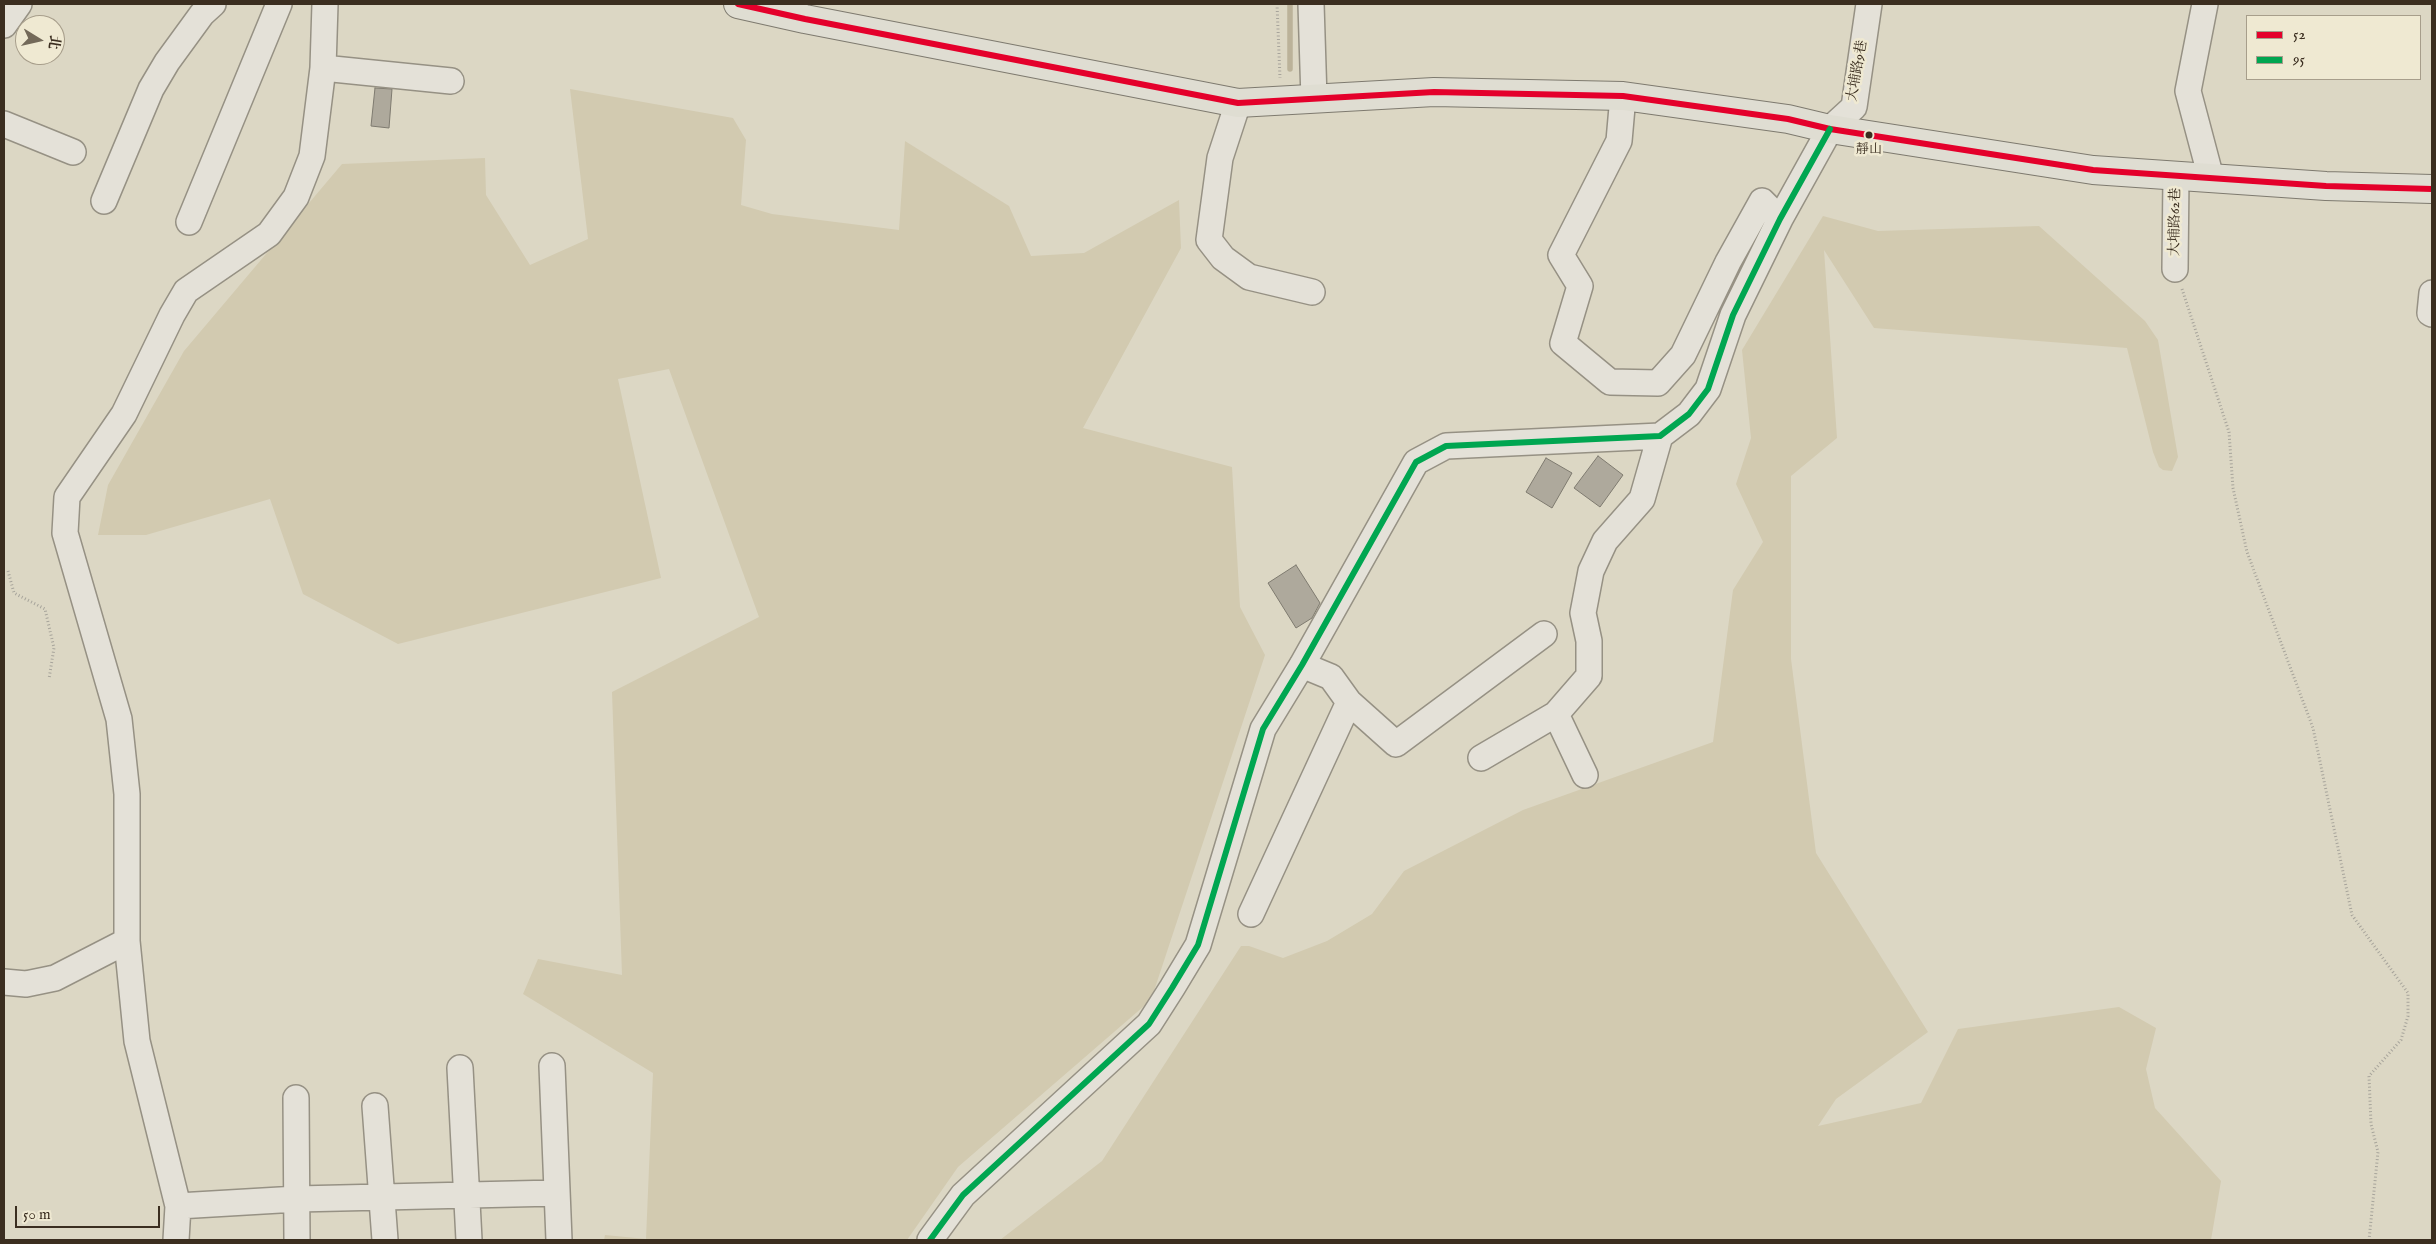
<!DOCTYPE html>
<meta charset="utf-8">
<style>
body{margin:0}
#map{position:relative;width:2436px;height:1244px;overflow:hidden;background:#dcd7c4;font-family:"IM FELL English","Noto Serif TC",serif}
canvas{display:block}
.frame{position:absolute;inset:0;border:5px solid #3b2e20;pointer-events:none}
.legend{position:absolute;left:2246px;top:15px;width:175px;height:65px;box-sizing:border-box;background:#efe9d2;border:1px solid #a79e8b;margin:0;padding:6px 9px;list-style:none;font-size:15px;color:#3b2e20}
.legend li{display:flex;align-items:center;gap:10px;height:25px}
.legend b{width:25px;border:1px solid #a79e8b}
.north{position:absolute;left:15px;top:15px;width:50px;height:50px;box-sizing:border-box;background:#efe9d2;border:1px solid #a79e8b;border-radius:50%;rotate:99deg;font-size:14px;font-weight:700;line-height:20px;text-align:center;color:#3b2e20}
.north::after{content:'';display:block;margin:auto;width:18px;height:22px;background:#736959;clip-path:polygon(50% 0,100% 100%,50% 72%,0 100%)}
.scale{position:absolute;left:15px;top:1206px;width:145px;height:22px;box-sizing:border-box;border:2px solid #3b2e20;border-top:0;padding-left:6px;font-size:15px;line-height:18px;white-space:nowrap;color:#3b2e20;-webkit-text-stroke:4px #efe9d2;paint-order:stroke}
</style>
<div id="map">
<canvas width="2436" height="1244"></canvas>
<div class="frame"></div>
<ul class="legend">
<li><b style="height:6px;background:#e4002b"></b>52</li>
<li><b style="height:6px;background:#00a651"></b>95</li>
</ul>
<div class="north">北</div>
<div class="scale">50 m</div>
</div>
<script>
const ctx = document.querySelector('canvas').getContext('2d');
ctx.lineJoin = 'round';
function fillPath(path, color) { ctx.fillStyle = color; ctx.fill(path, 'evenodd'); }
const toPath = rows => new Path2D(rows.map(r => 'M' + r).join(''));
function trace(path, color, width, dash) { ctx.strokeStyle = color; ctx.lineWidth = width; ctx.lineCap = dash ? 'butt' : 'round'; ctx.setLineDash(dash || []); ctx.stroke(path); }
function write(font, color, halo, rows, align = 'center') {
  ctx.font = font + ' "IM FELL English","Noto Serif TC",serif'; ctx.lineWidth = 5; ctx.setLineDash([]); ctx.textBaseline = 'middle'; ctx.strokeStyle = halo; ctx.fillStyle = color; for (const [text, x, y, turn = 0] of rows) {
    ctx.save(); ctx.translate(x, y); ctx.rotate((+turn || 0) * Math.PI / 180); ctx.textAlign = isNaN(turn) ? turn : align; if (halo) ctx.strokeText(text, 0, 0); ctx.fillText(text, 0, 0); ctx.restore();
  }
}
fillPath(toPath([
 [570,89,733,118,746,140,741,205,772,214,899,230,905,141,1009,206,1031,256,1084,253,1179,200,1181,248,1083,428,1232,467,1240,607,1265,655,1151,1000,958,1167,907,1240,604,1240,605,1235,646,1239,653,1073,523,994,538,959,622,975,612,692,759,617,669,369,618,379,661,578,398,644,303,594,270,499,146,535,98,535,108,485,184,351,342,164,485,158,486,195,530,265,588,239],
 [1823,216,1878,231,2039,226,2145,321,2158,340,2178,457,2172,471,2163,470,2159,467,2153,452,2127,348,1874,328,1824,250,1837,438,1791,476,1791,659,1816,853,1928,1032,1836,1099,1818,1126,1921,1103,1958,1029,2119,1007,2156,1028,2146,1069,2155,1108,2221,1181,2211,1240,1000,1240,1102,1161,1241,946,1249,946,1283,958,1327,941,1372,914,1404,871,1523,810,1713,742,1733,590,1763,542,1736,484,1751,438,1742,350]
]), '#d2cab0');
trace(toPath([
 [1290,4,1290,69]
]), '#bbb299', 5.5);
const building = toPath([
 [375,88,392,89,389,128,371,126,375,88],
 [1598,456,1623,475,1600,507,1574,488,1598,456],
 [1546,458,1572,473,1552,508,1526,492,1546,458],
 [1296,565,1320,603,1312,618,1296,628,1268,583,1296,565]
]);
fillPath(building, '#aea99c');
trace(building, '#7e7a6f', 1);
const minor = toPath([
 [1311,4,1314,99],
 [2205,4,2188,91,2211,178],
 [4,25,19,4],
 [323,68,451,81],
 [1623,96,1619,141,1561,255,1580,286,1563,343,1610,382,1658,383,1683,355,1728,262,1762,201,1780,219],
 [1238,103,1220,158,1209,240,1223,258,1249,277,1312,292],
 [4,124,73,152],
 [104,201,151,89,167,62,202,14,213,4],
 [189,222,279,4],
 [2175,269,2176,176],
 [2432,293,2430,313,2432,314],
 [1302,665,1331,677,1349,702,1396,744,1544,634],
 [1556,714,1585,775],
 [1481,758,1556,714,1589,676,1589,641,1583,613,1591,571,1605,541,1642,499,1660,436],
 [1251,914,1349,702],
 [4,982,26,984,55,978,127,941],
 [552,1066,559,1240],
 [460,1068,469,1240],
 [296,1098,297,1240],
 [375,1106,385,1240],
 [178,1206,297,1199,556,1193],
 [176,1240,178,1206,137,1041,127,941,127,794,119,719,65,533,67,497,124,414,172,315,186,291,269,234,296,197,312,156,323,68,325,4],
 [930,1240,963,1195,1149,1024,1172,988,1198,945,1263,729,1302,665,1416,462,1446,446,1660,436,1689,414,1708,389,1733,315,1780,219,1830,129,1854,107,1869,4]
]);
const major = toPath([
 [738,4,805,19,1238,103,1434,92,1623,96,1788,119,1830,129,2093,170,2326,186,2432,189]
]);
trace(minor, '#969184', 28);
trace(major, '#7e7a6f', 30);
trace(toPath([
 [1277,4,1280,78],
 [2182,289,2229,432,2233,488,2247,552,2313,728,2352,915,2408,993,2408,1016,2401,1040,2369,1076,2371,1124,2378,1152,2369,1240],
 [8,571,14,593,45,609,54,648,49,679]
]), '#a7a49b', 3, [1, 2.5]);
trace(minor, '#e4e1d8', 25);
trace(major, '#dfddd2', 28);
trace(toPath([
 [738,4,805,19,1238,103,1434,92,1623,96,1788,119,1830,129,2093,170,2326,186,2432,189]
]), '#e4002b', 6);
trace(toPath([
 [930,1240,963,1195,1149,1024,1172,988,1198,945,1263,729,1302,665,1416,462,1446,446,1660,436,1689,414,1708,389,1733,315,1780,219,1830,129]
]), '#00a651', 6);
for (const [x, y, r, color] of [
 [1869,135,4.5,"#3b2e20"]
]) { const dot = new Path2D(); dot.arc(x, y, r, 0, 2 * Math.PI); ctx.fillStyle = color; ctx.fill(dot); trace(dot, '#efe9d2', 2); }
write('13px', '#3b2e20', '#efe9d2', [
 ["靜山",1869,150]
]);
write('14px', '#3b2e20', '#efe9d2', [
 ["大埔路9巷",1858,71,-80],
 ["大埔路62巷",2176,222,-89]
]);
</script>
